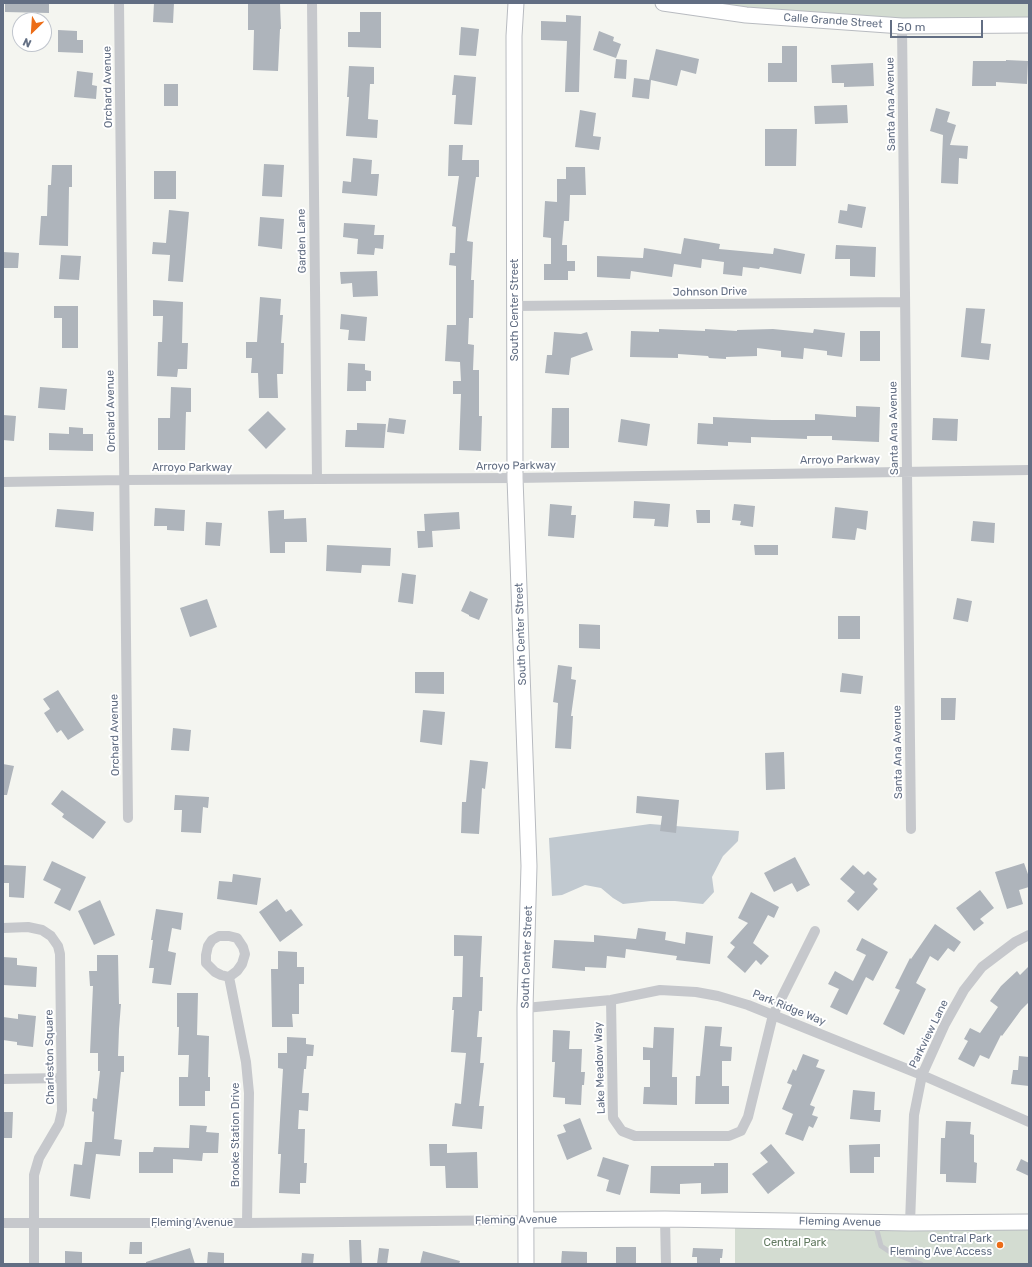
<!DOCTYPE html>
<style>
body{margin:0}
#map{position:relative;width:1032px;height:1267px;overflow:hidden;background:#f4f5f0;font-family:Rubik,sans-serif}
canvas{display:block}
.frame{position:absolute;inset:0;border:4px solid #626e83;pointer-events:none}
.north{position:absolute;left:12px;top:12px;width:40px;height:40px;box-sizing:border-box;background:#fff;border:1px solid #c0c5cd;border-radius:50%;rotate:205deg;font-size:11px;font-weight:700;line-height:16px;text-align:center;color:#626e83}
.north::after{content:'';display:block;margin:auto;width:14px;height:18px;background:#ec6d18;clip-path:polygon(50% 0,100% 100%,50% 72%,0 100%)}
.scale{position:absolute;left:890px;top:20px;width:93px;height:18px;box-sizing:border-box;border:2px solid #626e83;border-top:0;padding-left:5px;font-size:12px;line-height:14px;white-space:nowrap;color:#626e83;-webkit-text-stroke:3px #fff;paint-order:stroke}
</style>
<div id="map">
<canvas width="1032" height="1267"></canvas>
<div class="frame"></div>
<div class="north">N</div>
<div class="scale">50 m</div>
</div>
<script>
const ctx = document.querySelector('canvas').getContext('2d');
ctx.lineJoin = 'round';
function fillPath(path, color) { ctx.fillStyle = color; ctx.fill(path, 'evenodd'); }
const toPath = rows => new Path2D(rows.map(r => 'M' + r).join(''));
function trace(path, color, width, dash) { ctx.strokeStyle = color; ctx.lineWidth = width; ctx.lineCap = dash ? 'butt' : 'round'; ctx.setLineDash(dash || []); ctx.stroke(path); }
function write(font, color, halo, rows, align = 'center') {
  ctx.font = font + ' Rubik,sans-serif'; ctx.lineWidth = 4; ctx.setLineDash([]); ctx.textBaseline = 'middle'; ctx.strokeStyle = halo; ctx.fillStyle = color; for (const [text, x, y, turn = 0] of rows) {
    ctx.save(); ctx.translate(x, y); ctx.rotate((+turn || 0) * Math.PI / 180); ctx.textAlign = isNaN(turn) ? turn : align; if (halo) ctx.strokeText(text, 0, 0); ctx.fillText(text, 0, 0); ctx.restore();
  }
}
fillPath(toPath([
 [667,3,1029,3,1029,25,902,26],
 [735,1220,1029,1221,1029,1264,735,1264]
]), '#d3dcd1');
fillPath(toPath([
 [650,824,739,831,738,841,723,856,712,877,714,892,703,904,675,901,651,901,623,904,613,898,601,888,585,885,562,895,552,896,549,838]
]), '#c1c9d0');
fillPath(toPath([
 [5,3,49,3,49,13,5,12],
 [154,3,174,3,173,23,153,22],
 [248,3,280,3,281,29,280,29,278,71,253,70,254,30,248,30],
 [360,12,381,12,381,48,348,47,348,32,360,32],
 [566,15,581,16,579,92,565,92,567,41,541,40,541,21,566,22],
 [461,27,479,29,476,56,459,55],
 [58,30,77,31,77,40,83,40,83,53,58,52],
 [599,31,614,37,613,41,621,44,616,58,593,50],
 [782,46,797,46,797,82,768,82,768,63,782,63],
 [656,49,699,59,696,74,681,70,677,86,651,80,649,99,632,97,634,78,649,80],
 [616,59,627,60,626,79,614,78],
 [1006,60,1028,61,1027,84,996,82,996,86,972,86,973,61,1006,61],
 [873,63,874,86,844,87,844,83,832,83,831,65],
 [349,66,374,67,374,84,370,84,368,119,378,120,377,138,346,136,349,97,347,97],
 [77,71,93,73,92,85,97,86,96,99,74,97],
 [454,75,476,77,472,125,454,124,456,95,452,95],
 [164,84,178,84,178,106,164,106],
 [847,105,848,123,815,124,814,106],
 [936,108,950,112,947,122,956,125,950,145,968,146,967,159,959,158,958,184,941,183,943,135,930,131],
 [580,110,596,113,593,136,601,137,599,150,575,147],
 [765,129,797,129,796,166,765,166],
 [449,145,463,145,462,160,479,160,479,177,476,177,467,241,473,242,471,280,474,280,473,318,469,318,468,344,474,345,473,370,479,370,479,416,482,416,481,451,459,450,461,394,453,394,453,381,461,381,460,362,445,361,447,325,456,325,456,266,449,265,450,253,455,253,456,227,452,226,459,176,448,176],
 [353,158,372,160,371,174,379,174,377,196,342,193,343,181,351,182],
 [264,164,284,165,282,197,262,196],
 [52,165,72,165,72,187,69,187,68,246,39,245,41,216,47,216,48,185,51,185],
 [566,167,585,167,586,195,570,195,569,221,564,221,562,245,567,245,567,261,575,261,575,271,568,271,568,280,544,280,544,264,551,264,551,238,543,237,545,201,557,202,557,179,566,179],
 [154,171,176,171,176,199,154,199],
 [848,204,866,207,862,228,838,223,840,210,847,211],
 [169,210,189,212,183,282,168,281,170,255,152,254,153,242,166,243],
 [260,217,284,219,282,249,258,246],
 [344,223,375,225,374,235,384,235,383,249,375,248,374,255,357,254,358,239,343,237],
 [684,238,720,244,719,249,773,254,774,248,805,254,801,274,760,267,759,269,743,267,742,276,723,274,724,262,702,259,701,268,674,264,672,277,631,271,630,279,597,277,597,256,643,258,644,248,681,254],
 [836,245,876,247,875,277,850,276,850,259,835,259],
 [3,252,19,253,18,268,3,268],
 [61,255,81,256,79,280,59,279],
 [377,271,378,296,353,297,352,283,341,284,340,272],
 [260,297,281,299,280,315,283,315,281,343,284,343,283,374,277,374,278,398,259,398,258,373,251,373,252,358,246,358,246,342,257,342],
 [153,300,183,302,182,343,188,343,187,369,178,369,177,377,157,376,158,342,162,342,163,316,153,316],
 [54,306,78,306,78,348,62,348,62,318,54,318],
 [966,308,985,309,981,343,991,344,989,360,961,357],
 [341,314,367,317,365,341,348,340,349,330,340,329],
 [659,329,705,331,705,329,737,331,737,330,773,329,813,333,814,329,845,333,842,357,827,355,827,351,804,348,803,359,781,357,781,351,757,348,757,356,726,357,726,359,709,358,708,356,678,354,678,358,630,357,631,331,659,332],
 [860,331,880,331,880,361,860,361],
 [554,332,581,334,587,332,593,350,571,358,569,375,545,373,547,355,552,355],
 [348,363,365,364,365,370,371,371,371,381,366,381,366,391,347,391],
 [40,387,67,389,65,410,38,408],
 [171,387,191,388,191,412,186,412,185,450,158,450,158,418,170,418],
 [856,406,880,407,879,442,832,440,832,436,807,436,807,439,751,437,751,443,728,442,728,446,697,444,698,423,713,424,713,417,772,420,815,420,815,414,856,417],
 [552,408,569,408,569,448,551,448],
 [268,411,286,429,266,449,248,430],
 [3,415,16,416,14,441,3,440],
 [389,418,406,420,404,434,387,432],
 [933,418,958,419,957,441,932,440],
 [621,419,650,424,647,446,618,442],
 [357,423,386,424,384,448,345,447,346,430,357,430],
 [69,427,83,428,83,434,93,434,93,451,49,450,49,433,69,434],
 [634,501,670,504,668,527,654,526,655,519,633,518],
 [550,504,572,506,571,515,576,515,574,538,548,536],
 [734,504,755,506,753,527,740,525,741,521,732,520],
 [835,507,868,511,866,530,857,528,855,540,832,538],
 [155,508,185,510,184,531,167,530,167,526,154,526],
 [57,509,94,512,93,531,55,527],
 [284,510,284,519,306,518,307,542,285,542,285,553,270,553,268,511],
 [696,510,710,510,710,523,697,523],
 [459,512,460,529,432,531,433,547,418,548,417,531,425,531,424,514],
 [973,521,995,523,994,543,971,541],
 [206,522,222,523,220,546,205,545],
 [327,545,391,548,390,566,362,565,361,573,326,571],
 [754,545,778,545,778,555,755,555],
 [402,573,416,575,413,604,398,602],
 [470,591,488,599,479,620,469,616,469,615,461,611],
 [957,598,972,601,968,622,953,619],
 [207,599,217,627,190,637,180,608],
 [838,616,860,616,860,639,838,639],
 [579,624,600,625,600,649,579,648],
 [558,665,572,667,571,679,576,680,571,716,573,716,571,749,555,748,558,703,553,702],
 [415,672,444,672,444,694,415,693],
 [842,673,863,676,861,694,840,692],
 [58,690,84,730,68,740,61,730,57,733,44,713,50,709,43,699],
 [941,698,956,698,955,720,941,720],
 [423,710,445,712,442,745,420,742],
 [173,728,191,730,189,751,171,750],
 [784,752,785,789,766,790,765,753],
 [470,760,488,762,485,789,482,788,479,834,461,833,462,802,466,802],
 [3,764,14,766,7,795,3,795],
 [62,790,106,822,93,839,62,817,64,814,51,804],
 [175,795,209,797,208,808,203,807,201,833,181,832,182,810,174,810],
 [637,796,679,800,676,833,660,831,662,816,636,813],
 [795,857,810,885,797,892,792,883,774,892,764,873],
 [52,861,86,877,70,911,54,903,61,889,43,880],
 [1024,863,1029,877,1029,887,1019,890,1023,904,1007,909,995,872],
 [3,865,26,866,24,898,9,897,9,883,3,883],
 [853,865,864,875,868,871,877,879,873,884,878,889,858,911,847,901,855,892,840,879],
 [233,874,261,878,257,905,217,899,219,881,232,882],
 [980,890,994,908,980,919,984,923,974,931,956,908],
 [751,892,779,907,774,918,768,915,753,943,769,956,761,965,756,960,745,973,727,957,735,947,730,943,748,923,738,918],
 [277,899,286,912,291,909,303,925,280,942,259,912],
 [100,900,115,935,94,945,78,911],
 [156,909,183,913,181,930,172,928,168,951,176,953,171,985,152,983,154,968,149,968,153,940,151,940],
 [935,924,961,942,954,952,948,948,938,961,930,956,916,983,926,989,904,1035,883,1024,900,990,895,988,910,958,911,959],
 [638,928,666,932,665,940,685,944,686,932,713,936,710,964,676,960,677,956,626,949,625,958,607,956,606,968,585,967,585,971,552,968,554,940,594,942,594,935,636,939],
 [454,935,482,936,480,977,483,977,482,1011,479,1011,477,1037,482,1037,480,1063,484,1063,479,1106,484,1106,482,1129,452,1126,455,1103,461,1104,466,1053,451,1052,454,1010,452,1010,453,997,462,997,463,956,454,956],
 [862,938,888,952,873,981,866,977,847,1015,830,1007,839,989,828,984,835,971,853,981,866,955,856,950],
 [278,951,297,952,297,967,304,967,304,984,299,984,299,1014,292,1014,293,1027,272,1027,271,969,278,969],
 [97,955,118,955,119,1004,121,1004,119,1029,118,1056,124,1056,124,1072,121,1072,114,1139,122,1140,120,1156,96,1154,90,1199,70,1196,74,1164,82,1165,85,1142,92,1142,94,1112,92,1111,93,1098,97,1099,100,1071,98,1071,98,1053,90,1053,93,986,90,986,89,971,97,971],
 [3,957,17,958,17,965,37,967,36,987,3,985],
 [1029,966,1029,1002,1021,1010,1002,1036,1001,1035,989,1059,980,1055,974,1067,958,1059,968,1041,964,1039,970,1028,980,1033,998,1007,990,1001,1001,986,1017,971,1020,975],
 [177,993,198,993,197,1035,209,1036,208,1077,210,1077,210,1091,205,1091,205,1106,179,1106,179,1077,188,1077,189,1055,178,1055,179,1027,177,1027],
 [18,1014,36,1016,33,1047,17,1045,17,1042,3,1040,3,1017,18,1019],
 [705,1026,722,1027,720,1046,732,1047,731,1061,722,1061,722,1086,729,1086,729,1104,695,1104,696,1076,700,1076],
 [654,1027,674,1028,672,1077,677,1077,677,1105,643,1104,644,1087,650,1087,650,1060,643,1060,643,1047,653,1048],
 [553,1030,570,1031,569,1049,582,1049,581,1072,585,1072,584,1085,582,1085,581,1105,565,1104,565,1098,553,1097,555,1062,552,1062],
 [287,1037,306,1038,306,1044,314,1045,313,1056,307,1056,306,1069,304,1069,302,1093,309,1093,308,1111,299,1110,298,1129,305,1129,304,1163,307,1163,306,1183,300,1183,300,1194,279,1193,281,1154,278,1154,283,1069,278,1068,278,1053,287,1053],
 [803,1054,819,1060,816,1067,825,1070,810,1105,815,1107,812,1115,818,1117,813,1128,809,1126,803,1141,785,1134,793,1114,782,1109,792,1085,787,1083,793,1069,796,1071],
 [1019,1056,1029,1057,1029,1086,1011,1084,1013,1070,1018,1070],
 [853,1090,875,1092,874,1110,881,1110,880,1122,850,1119],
 [3,1112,13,1112,12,1138,3,1138],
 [580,1118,592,1149,567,1160,557,1135,566,1132,563,1125],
 [946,1121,971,1122,970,1134,974,1135,974,1162,977,1163,976,1183,946,1182,946,1174,940,1174,941,1138,945,1138],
 [190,1125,207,1126,206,1132,219,1133,218,1153,203,1153,202,1161,173,1159,173,1173,139,1173,139,1152,153,1152,154,1147,189,1148],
 [429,1144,447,1144,447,1153,477,1152,478,1188,446,1188,445,1166,430,1166],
 [771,1144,795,1173,768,1194,752,1174,768,1162,760,1153],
 [880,1144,880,1157,874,1157,874,1173,850,1173,849,1145],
 [603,1157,629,1165,620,1195,606,1191,609,1180,597,1176],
 [1021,1159,1029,1163,1029,1176,1016,1170],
 [714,1163,728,1163,728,1193,701,1194,701,1183,680,1184,680,1194,650,1193,651,1166,714,1166],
 [349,1240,361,1240,362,1264,350,1264],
 [130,1242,142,1242,142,1254,129,1254],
 [616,1247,636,1247,636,1264,616,1264],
 [190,1248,195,1264,146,1264,146,1262],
 [379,1248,389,1249,387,1264,377,1264],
 [693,1248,723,1249,722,1258,720,1258,720,1264,697,1264,697,1257,692,1257],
 [65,1251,82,1252,82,1264,65,1264],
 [423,1251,460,1261,459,1264,420,1264],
 [562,1251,587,1252,587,1264,561,1264],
 [208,1252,224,1253,224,1264,207,1264],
 [302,1253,314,1254,313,1264,301,1264]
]), '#aeb4bb');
const secondary = toPath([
 [516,3,514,36,515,478,529,866,525,1008,526,1264],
 [663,3,746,15,902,26,1029,25],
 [527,1220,665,1219,910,1223,1029,1222]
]);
trace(secondary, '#b8bbc0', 17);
trace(toPath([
 [875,1223,881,1246,890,1252,921,1264]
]), '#c6c8cc', 5);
trace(toPath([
 [119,3,128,818],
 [312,3,317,479],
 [902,26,911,829],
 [515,306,905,302],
 [3,482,123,480,515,478,1029,470],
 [3,928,28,927,42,930,51,936,58,946,60,954,62,1111,59,1124,39,1158,34,1175,34,1264],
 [229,977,221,975,215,972,206,963,206,955,208,946,212,940,219,936,229,936,237,938,243,947,245,954,242,964,237,971,229,977,246,1062,249,1093,247,1223],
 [611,1000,613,1118,622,1131,635,1136,729,1136,741,1131,748,1117,773,1015,815,931],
 [525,1008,611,1000,660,990,696,992,718,996,748,1005,922,1075,1029,1122],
 [3,1079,61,1078],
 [665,1219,666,1264],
 [3,1223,247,1223,527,1220],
 [910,1223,914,1115,922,1075,945,1024,964,990,982,967,1015,942,1029,935]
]), '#c6c8cc', 10);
trace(secondary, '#fff', 15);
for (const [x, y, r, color] of [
 [1000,1245,4,"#ec6d18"]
]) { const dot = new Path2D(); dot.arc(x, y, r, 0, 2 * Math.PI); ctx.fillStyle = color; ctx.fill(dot); trace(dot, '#fff', 1.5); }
write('11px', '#626e83', '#fff', [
 ["Calle Grande Street",833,21,4],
 ["Orchard Avenue",108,87,-91],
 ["Santa Ana Avenue",891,104,-91],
 ["Garden Lane",302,241,-91],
 ["Johnson Drive",710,292,-1],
 ["South Center Street",515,310,-90],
 ["Orchard Avenue",111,411,-91],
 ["Santa Ana Avenue",894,428,-91],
 ["Arroyo Parkway",840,460,-1],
 ["Arroyo Parkway",516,466,-1],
 ["Arroyo Parkway",192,468],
 ["South Center Street",521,634,-92],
 ["Orchard Avenue",115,735,-91],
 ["Santa Ana Avenue",898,752,-91],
 ["South Center Street",527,957,-88],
 ["Park Ridge Way",789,1008,22],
 ["Parkview Lane",929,1034,-64],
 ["Charleston Square",50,1057,-91],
 ["Lake Meadow Way",600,1068,-92],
 ["Brooke Station Drive",236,1135,-90],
 ["Fleming Avenue",516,1220,-1],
 ["Fleming Avenue",840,1222,1],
 ["Fleming Avenue",192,1223]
]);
write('11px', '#626e83', '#fff', [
 ["Central Park",992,1239],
 ["Fleming Ave Access",992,1252]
], 'right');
write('11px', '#627a61', '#fff', [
 ["Central Park",795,1243]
]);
</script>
